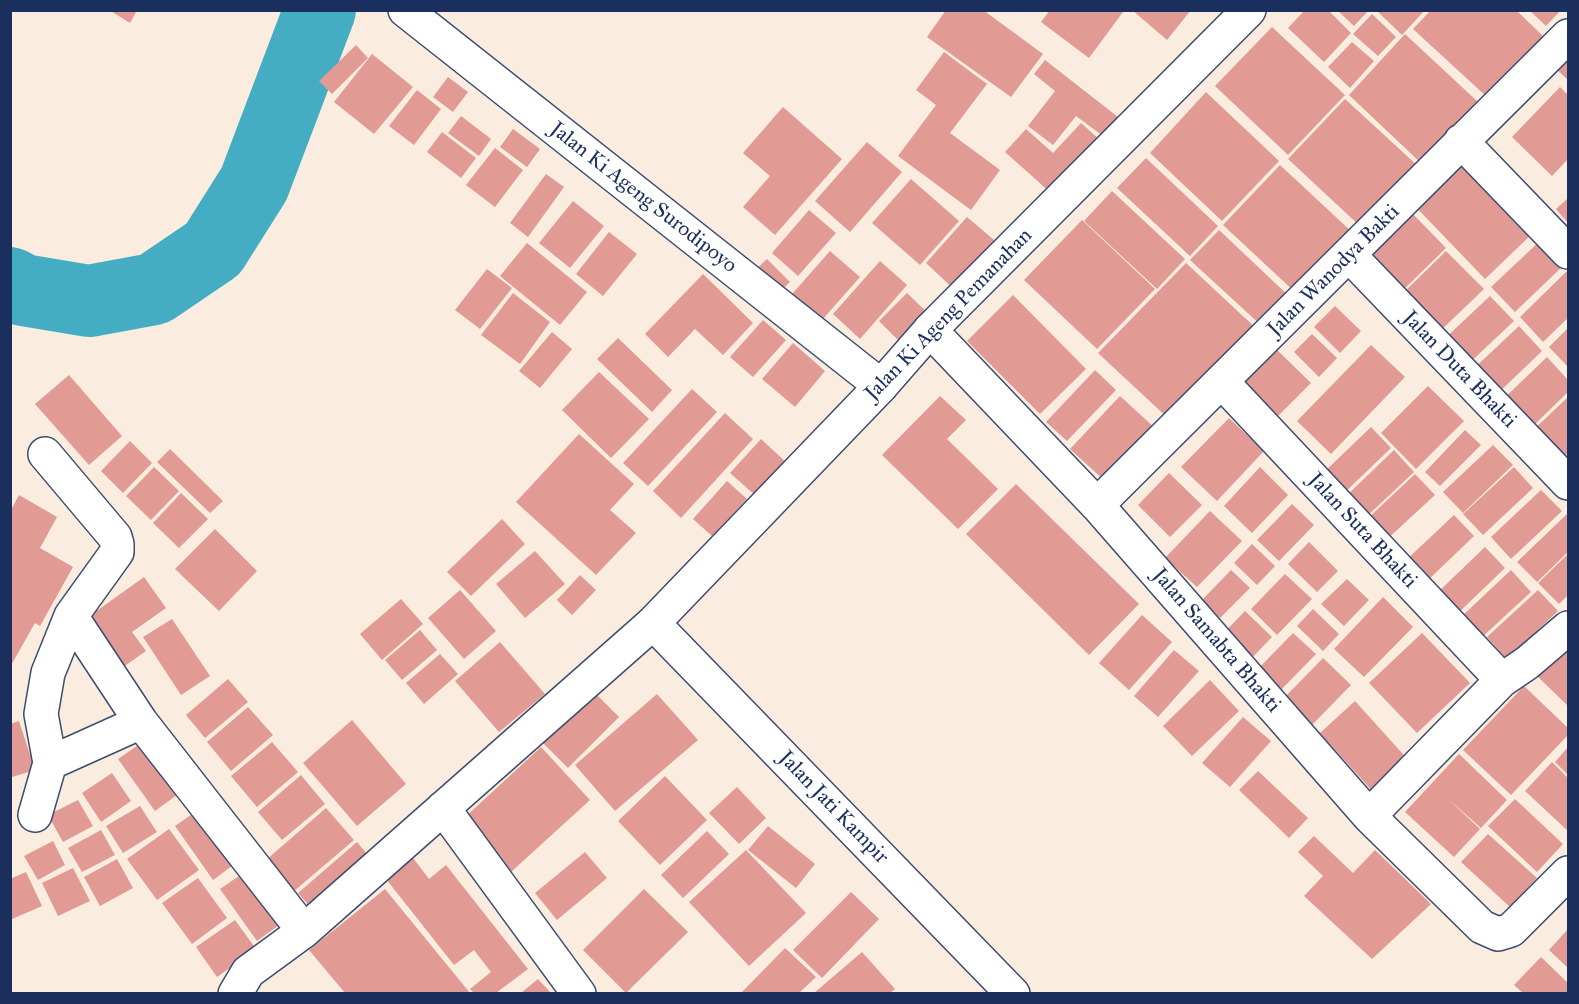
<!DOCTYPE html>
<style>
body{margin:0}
#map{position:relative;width:1579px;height:1004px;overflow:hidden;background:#faeddf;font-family:"IM FELL Great Primer",serif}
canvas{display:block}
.frame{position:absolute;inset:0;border:12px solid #1b2f5e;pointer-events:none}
</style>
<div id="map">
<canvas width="1579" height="1004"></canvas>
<div class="frame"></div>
</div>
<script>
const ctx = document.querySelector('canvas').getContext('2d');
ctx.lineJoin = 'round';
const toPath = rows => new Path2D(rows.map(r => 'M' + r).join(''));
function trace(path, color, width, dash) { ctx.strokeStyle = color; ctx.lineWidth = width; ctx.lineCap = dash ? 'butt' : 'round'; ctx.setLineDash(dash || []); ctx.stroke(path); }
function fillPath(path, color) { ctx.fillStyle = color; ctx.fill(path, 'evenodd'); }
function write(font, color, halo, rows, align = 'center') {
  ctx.font = font + ' "IM FELL Great Primer",serif'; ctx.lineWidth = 4.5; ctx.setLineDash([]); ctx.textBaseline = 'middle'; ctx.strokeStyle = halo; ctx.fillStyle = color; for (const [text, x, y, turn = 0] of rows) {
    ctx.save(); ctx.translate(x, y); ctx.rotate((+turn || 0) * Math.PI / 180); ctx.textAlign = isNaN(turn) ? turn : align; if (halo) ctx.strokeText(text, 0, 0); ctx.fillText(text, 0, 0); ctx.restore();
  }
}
trace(toPath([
 [10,283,23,290,89,301,154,289,213,249,254,184,320,10]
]), '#44adc3', 72);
fillPath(toPath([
 [109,10,137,10,130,23],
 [946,10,983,10,1043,54,1011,97,927,37],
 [1050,10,1121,10,1123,12,1089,58,1041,22],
 [1132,10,1191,10,1167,40],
 [1305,10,1328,10,1351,33,1324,62,1288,28],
 [1337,10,1369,10,1354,26],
 [1376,10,1425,10,1402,35],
 [1431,10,1516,10,1544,37,1487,97,1413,29],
 [1529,10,1561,10,1546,26],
 [1372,14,1396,37,1378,56,1353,34],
 [1272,27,1345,95,1288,155,1215,86],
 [1405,34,1478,102,1422,164,1349,95],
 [1352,42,1374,61,1350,88,1328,67],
 [356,45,368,58,332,94,319,81],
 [1568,45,1568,80,1551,64],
 [944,52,987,84,950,133,1000,170,971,210,898,156,936,105,916,90],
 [372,54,413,87,374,134,334,102],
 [1045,60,1118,117,1103,136,1076,116,1053,145,1028,126,1055,91,1034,74],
 [448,77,468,92,453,112,433,97],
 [1560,87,1568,95,1568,159,1552,176,1512,137],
 [417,90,441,109,414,145,389,126],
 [1206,92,1279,161,1222,221,1150,153],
 [1345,99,1419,167,1361,227,1288,159],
 [783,107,842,159,775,235,743,207,770,176,743,153],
 [461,116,491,139,479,156,448,133],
 [1081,123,1099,139,1051,193,1005,152,1026,129,1053,153],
 [513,129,540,149,527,167,500,147],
 [442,132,476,158,461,178,427,152],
 [867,142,902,172,850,232,815,201],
 [495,148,523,170,495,207,466,185],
 [1463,154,1535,231,1485,279,1412,203],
 [1146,158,1218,226,1190,256,1117,188],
 [1280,165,1353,233,1296,293,1223,225],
 [546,174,564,187,528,237,510,223],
 [911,179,959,221,920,265,872,223],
 [1112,191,1185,259,1157,289,1084,221],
 [1568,198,1568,223,1556,209],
 [573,201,604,226,570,268,539,243],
 [809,210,836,233,798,276,772,253],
 [1409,210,1446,248,1398,295,1360,257],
 [967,217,1000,245,958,293,926,263],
 [1082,220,1155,289,1097,349,1024,280],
 [1219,230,1292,299,1264,328,1190,260],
 [609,232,637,254,603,296,576,274],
 [1542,239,1565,264,1515,312,1491,287],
 [527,243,587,292,560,325,500,276],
 [830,251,860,277,815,328,785,302],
 [1446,251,1484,289,1435,336,1398,298],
 [767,259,790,282,773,298,751,274],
 [880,261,907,285,860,339,833,314],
 [1186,263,1259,331,1171,421,1098,353],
 [487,269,512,288,480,329,455,310],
 [1568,270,1568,318,1543,342,1520,317],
 [703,274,753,323,723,355,695,329,668,357,645,334],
 [513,293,550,322,520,364,481,335],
 [907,293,936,321,908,350,879,321],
 [1013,295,1086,369,1040,414,967,341],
 [1490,296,1514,321,1463,369,1439,344],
 [1335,306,1361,331,1340,353,1314,327],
 [763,320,786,340,753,377,730,357],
 [1519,326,1542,351,1492,399,1468,374],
 [1568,328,1568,367,1549,347],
 [552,332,572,349,540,388,519,371],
 [1312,334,1337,358,1319,377,1294,352],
 [618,338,672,390,652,412,597,359],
 [793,343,825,371,795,407,762,379],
 [1371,345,1405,377,1331,454,1297,421],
 [1274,347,1311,383,1273,421,1237,385],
 [1547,357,1568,380,1568,392,1526,433,1497,405],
 [1095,370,1116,390,1067,441,1046,422],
 [599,372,649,419,611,458,562,410],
 [69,375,122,436,89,465,35,404],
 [1428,386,1464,421,1416,469,1381,433],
 [692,389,717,412,648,486,623,463],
 [940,396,966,420,947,439,998,489,958,529,882,455],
 [1120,396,1157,430,1106,482,1070,449],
 [1568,397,1568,453,1556,464,1528,435],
 [725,413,753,439,681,518,653,491],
 [1229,418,1264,451,1217,501,1181,467],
 [1371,427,1391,448,1341,496,1321,475],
 [1465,430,1481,445,1440,486,1425,472],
 [579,434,634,484,610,510,636,533,596,575,516,502],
 [761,439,787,463,756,496,730,473],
 [130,441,152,463,123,493,101,471],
 [1493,445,1513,465,1463,513,1443,492],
 [170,449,223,501,210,513,157,462],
 [1394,450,1414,472,1364,519,1344,498],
 [154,467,179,491,151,520,126,496],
 [1260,467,1288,495,1252,533,1224,506],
 [1514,467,1533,488,1483,535,1463,514],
 [1169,473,1202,505,1170,537,1138,505],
 [1415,474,1435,495,1384,542,1364,522],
 [727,481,747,499,712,536,693,519],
 [1016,484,1139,604,1089,655,966,534],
 [1541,490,1562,511,1511,559,1491,537],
 [181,493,208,519,179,548,153,523],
 [19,495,57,517,40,548,73,567,40,626,35,623,10,667,10,512],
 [1292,504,1314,525,1279,561,1257,540],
 [1210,511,1242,541,1197,587,1165,558],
 [1567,514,1568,552,1537,582,1517,562],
 [1454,515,1474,536,1424,584,1404,562],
 [502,519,525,544,471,596,447,572],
 [215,529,257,571,219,611,175,569],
 [1309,542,1338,571,1317,592,1288,564],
 [1252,544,1275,566,1257,585,1234,563],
 [1485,547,1505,568,1455,616,1435,595],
 [535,551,565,584,525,618,496,584],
 [1568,554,1568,595,1559,604,1538,583],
 [1231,570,1250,588,1220,618,1202,600],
 [1511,570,1531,592,1480,639,1460,618],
 [1285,574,1312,599,1277,635,1251,609],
 [580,575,596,590,572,615,557,600],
 [144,577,166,608,132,632,146,651,119,670,84,620],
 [1347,579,1369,600,1344,626,1321,604],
 [460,590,496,631,464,659,428,618],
 [1538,590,1558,611,1507,659,1487,637],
 [1383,597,1413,627,1364,677,1334,649],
 [401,599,423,624,382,660,360,634],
 [1313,609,1339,634,1323,651,1297,626],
 [1245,611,1272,637,1247,663,1220,637],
 [1142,615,1172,642,1129,690,1099,663],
 [172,619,210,676,181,695,143,637],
 [420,630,437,650,402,680,385,660],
 [1293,633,1316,654,1279,692,1257,670],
 [1422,633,1470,683,1417,733,1369,683],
 [1568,638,1568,706,1533,672],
 [500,642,545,694,499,732,455,681],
 [1174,650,1199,671,1158,717,1134,696],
 [440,654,458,674,424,704,406,683],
 [1323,658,1351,685,1311,726,1283,699],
 [228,679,248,702,205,738,186,715],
 [1210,680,1239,711,1192,756,1163,726],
 [588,686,619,717,568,768,536,736],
 [1524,686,1568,728,1568,735,1511,795,1463,750],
 [657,694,698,740,615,811,575,765],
 [1355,701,1411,763,1376,795,1320,733],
 [248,707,273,735,231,771,207,742],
 [1243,717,1271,741,1230,787,1202,763],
 [352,720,406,784,357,826,303,763],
 [19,721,35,770,12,777,10,724],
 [144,741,181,792,155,811,118,759],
 [272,742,298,772,257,807,231,776],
 [541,747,590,800,511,872,463,819],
 [1568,747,1568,775,1555,762],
 [1459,754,1507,800,1481,828,1446,797,1480,829,1454,857,1405,812],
 [1552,762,1568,778,1568,831,1525,791],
 [1258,771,1308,818,1289,838,1239,790],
 [112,773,131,801,101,822,82,793],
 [301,775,325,804,282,840,258,812],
 [665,776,707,820,660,865,618,821],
 [737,787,766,818,739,844,709,813],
 [1515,799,1563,844,1537,872,1488,826],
 [78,800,93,826,63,842,48,815],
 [140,806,157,832,123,853,106,826],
 [326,808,354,840,293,892,266,860],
 [198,810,236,863,213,880,175,826],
 [768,826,815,864,796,888,748,850],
 [169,829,199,870,157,900,127,859],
 [101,830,115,855,82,872,68,848],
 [707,831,729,854,683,898,661,875],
 [1488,834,1537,878,1510,907,1461,862],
 [1314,836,1353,873,1375,850,1431,904,1372,959,1304,896,1323,876,1298,852],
 [53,841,65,865,38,880,24,856],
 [357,842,372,860,313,910,298,893],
 [746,850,806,913,749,966,689,902],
 [585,852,607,878,557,920,535,893],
 [413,858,429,879,446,865,528,969,496,993,474,993,470,989,491,972,474,950,454,965,386,879],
 [117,859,133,888,100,906,84,877],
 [73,868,90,901,58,916,42,883],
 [26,872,42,906,10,920,10,879],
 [242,874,279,925,257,941,220,889],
 [198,878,227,918,192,944,162,903],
 [385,889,470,993,345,993,309,950],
 [644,889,688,932,626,993,583,950],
 [851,892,879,919,822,978,793,950],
 [235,920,256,949,217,977,196,947],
 [1568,929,1568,968,1549,950],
 [785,948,816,977,799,993,741,993],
 [862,952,895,989,890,993,814,993],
 [1541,957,1568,983,1568,993,1523,993,1514,985],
 [538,979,551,993,521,993]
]), '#e19a94');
const minor = toPath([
 [405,10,881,386],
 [1461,141,1568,252],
 [1350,256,1568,483],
 [930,330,1097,505,1369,816,1482,927,1498,934,1511,930,1568,873],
 [1223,383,1502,680],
 [1097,505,1568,36],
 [71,616,141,722,304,931],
 [50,763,141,722],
 [443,808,579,994],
 [35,815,50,763,41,714,48,673,71,616,117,552,117,544,115,537,45,454],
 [1369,816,1502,680,1527,663,1568,628],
 [235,994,248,972,304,931,653,623]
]);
const tertiary = toPath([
 [1013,994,653,623,881,386,930,330,1249,10]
]);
trace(minor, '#3c4c71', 36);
trace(tertiary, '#3c4c71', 36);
trace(minor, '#fff', 33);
trace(tertiary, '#fff', 33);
write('21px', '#1b2f5e', '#fff', [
 ["Jalan Ki Ageng Surodipoyo",643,198,38],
 ["Jalan Wanodya Bakti",1334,271,-45],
 ["Jalan Ki Ageng Pemanahan",949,315,-46],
 ["Jalan Duta Bhakti",1459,370,46],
 ["Jalan Suta Bhakti",1362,531,47],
 ["Jalan Samabta Bhakti",1216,641,49],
 ["Jalan Jati Kampir",833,808,46]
]);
</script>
